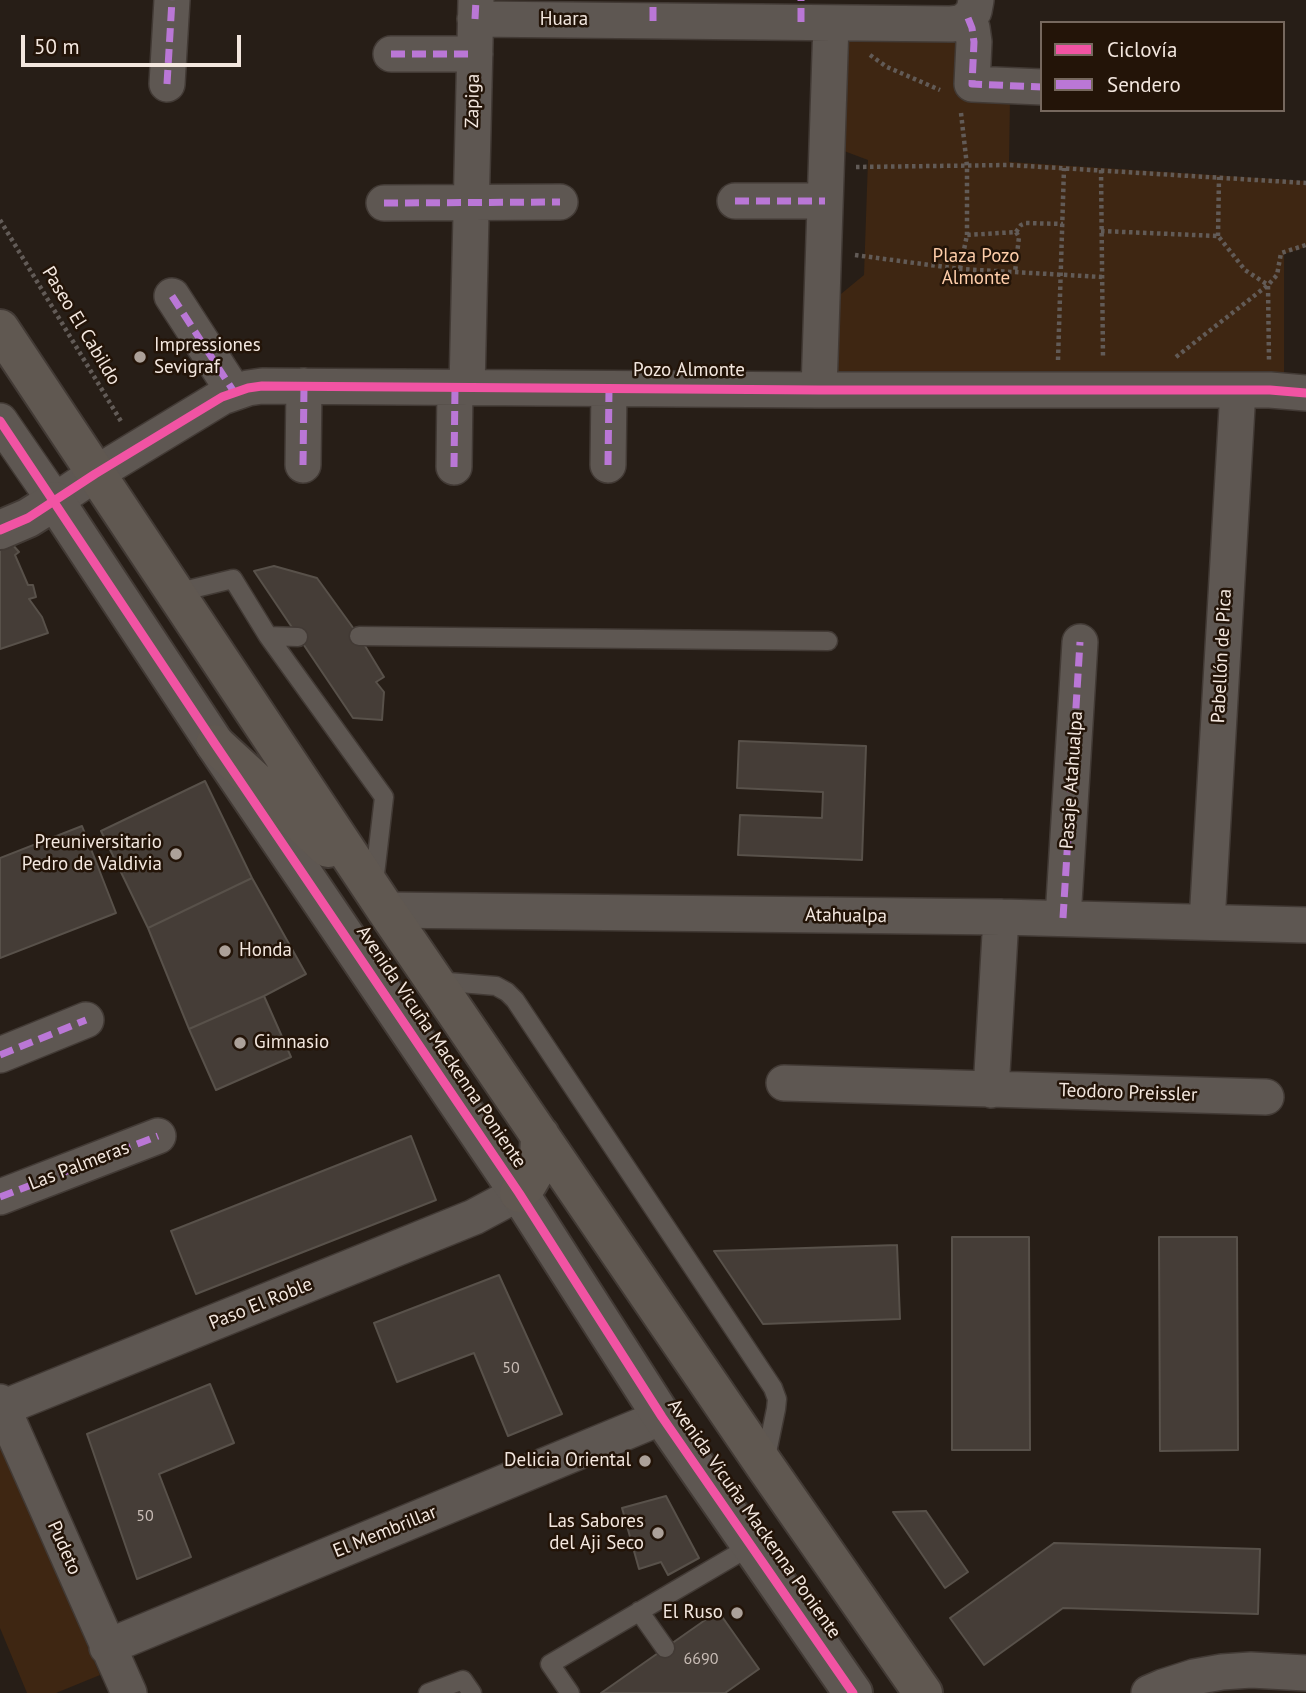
<!DOCTYPE html>
<meta charset="utf-8">
<style>
body{margin:0}
#map{position:relative;width:1306px;height:1693px;overflow:hidden;background:#271e17;font-family:"PT Sans",sans-serif}
canvas{display:block}
.legend{position:absolute;left:1040px;top:21px;width:245px;height:91px;box-sizing:border-box;background:#231408;border:2px solid #76685e;margin:0;padding:9px 12px;list-style:none;font-size:21px;color:#f3e7df}
.legend li{display:flex;align-items:center;gap:14px;height:35px}
.legend b{width:35px;border:2px solid #76685e}
.scale{position:absolute;left:21px;top:35px;width:220px;height:32px;box-sizing:border-box;border:4px solid #f3e7df;border-top:0;padding-left:9px;font-size:21px;line-height:24px;white-space:nowrap;color:#f3e7df;-webkit-text-stroke:5px #231408;paint-order:stroke}
</style>
<div id="map">
<canvas width="1306" height="1693"></canvas>
<ul class="legend">
<li><b style="height:9px;background:#f153a3"></b>Ciclovía</li>
<li><b style="height:9px;background:#ba77d6"></b>Sendero</li>
</ul>
<div class="scale">50 m</div>
</div>
<script>
const ctx = document.querySelector('canvas').getContext('2d');
ctx.lineJoin = 'round';
function fillPath(path, color) { ctx.fillStyle = color; ctx.fill(path, 'evenodd'); }
const toPath = rows => new Path2D(rows.map(r => 'M' + r).join(''));
function trace(path, color, width, dash) { ctx.strokeStyle = color; ctx.lineWidth = width; ctx.lineCap = dash ? 'butt' : 'round'; ctx.setLineDash(dash || []); ctx.stroke(path); }
function write(font, color, halo, rows, align = 'center') {
  ctx.font = font + ' "PT Sans",sans-serif'; ctx.lineWidth = 5; ctx.setLineDash([]); ctx.textBaseline = 'middle'; ctx.strokeStyle = halo; ctx.fillStyle = color; for (const [text, x, y, turn = 0] of rows) {
    ctx.save(); ctx.translate(x, y); ctx.rotate((+turn || 0) * Math.PI / 180); ctx.textAlign = isNaN(turn) ? turn : align; if (halo) ctx.strokeText(text, 0, 0); ctx.fillText(text, 0, 0); ctx.restore();
  }
}
fillPath(toPath([
 [856,29,963,36,1010,98,1009,162,1306,181,1306,247,1284,254,1284,383,830,374,830,303,864,275,868,160,836,148,839,45],
 [0,1436,100,1675,56,1693,27,1693,0,1628]
]), '#3e2612');
const building = toPath([
 [12,544,19,552,15,555,28,585,33,585,36,597,29,599,42,617,48,633,0,649,0,549,12,544],
 [274,566,317,578,359,636,384,677,376,682,384,692,382,720,353,718,254,571,274,566],
 [739,741,866,746,862,860,738,855,740,815,822,818,823,792,737,788,739,741],
 [205,781,252,878,148,928,101,831,205,781],
 [82,826,116,913,0,958,0,858,82,826],
 [252,878,306,974,264,996,189,1029,148,928,252,878],
 [264,996,291,1057,216,1090,189,1029,264,996],
 [411,1136,436,1200,196,1294,171,1231,411,1136],
 [952,1237,1029,1237,1030,1450,952,1450,952,1237],
 [1159,1237,1237,1237,1238,1450,1160,1451,1159,1237],
 [897,1245,900,1319,763,1324,714,1251,897,1245],
 [499,1275,562,1414,508,1436,474,1353,397,1382,374,1323,499,1275],
 [210,1384,234,1443,159,1474,191,1557,137,1579,87,1434,210,1384],
 [666,1496,699,1558,668,1575,661,1562,639,1569,622,1508,666,1496],
 [926,1511,968,1572,945,1588,893,1512,926,1511],
 [1054,1543,1260,1549,1258,1614,1063,1608,984,1665,950,1618,1054,1543],
 [718,1611,759,1669,725,1693,601,1693,718,1611]
]);
fillPath(building, '#453d37');
trace(building, '#58514a', 2);
const service = toPath([
 [175,593,233,579,268,636,384,797,374,883],
 [268,636,298,637],
 [359,636,828,641],
 [436,981,496,986,507,992,515,1000,773,1388,777,1399,776,1409,765,1462],
 [639,1611,665,1648],
 [428,1693,463,1680,472,1693],
 [570,1693,550,1664,751,1546]
]);
const minor = toPath([
 [968,18,972,28,974,42,972,84,1042,87],
 [475,19,951,24,960,23,968,18,974,11,976,0],
 [391,54,475,54],
 [167,84,172,0],
 [735,201,825,201],
 [384,203,560,202],
 [172,296,234,392],
 [467,388,476,0],
 [819,390,831,23],
 [0,421,55,501,95,474,222,397,248,388,262,386,819,390,1270,390,1306,393],
 [303,465,304,386],
 [608,465,609,389],
 [454,467,455,388],
 [386,910,1001,917,1306,925],
 [1063,918,1080,642],
 [1207,922,1238,390],
 [0,1055,86,1020],
 [784,1083,1266,1097],
 [991,1090,1001,917],
 [0,1197,158,1136],
 [0,1402,129,1693],
 [0,1409,474,1217,519,1193],
 [107,1647,662,1417],
 [1149,1693,1163,1687,1194,1677,1222,1672,1251,1670,1306,1673]
]);
const tertiary = toPath([
 [0,530,28,518,55,501,215,744,519,1193,662,1417,853,1693]
]);
const primary = toPath([
 [0,329,386,910,765,1466,923,1693],
 [215,744,328,848],
 [519,1193,528,1183,535,1171,539,1159,540,1135]
]);
trace(service, '#423a35', 21);
trace(minor, '#423a35', 38);
trace(tertiary, '#423a35', 42);
trace(primary, '#423a35', 42);
trace(toPath([
 [870,55,887,67,940,90],
 [961,113,967,166,967,235],
 [856,167,1009,165,1306,183],
 [1101,170,1103,358],
 [0,220,122,423],
 [1101,231,1218,236,1245,270,1268,285],
 [1016,232,1021,225,1026,223,1063,224],
 [1218,236,1219,177],
 [855,255,960,269,1102,277],
 [960,269,967,235,1016,232,1019,237,1015,272],
 [1268,286,1269,361],
 [1176,357,1268,285,1277,275,1281,253,1306,245],
 [1058,360,1064,168]
]), '#625b57', 4.5, [3.5, 3.5]);
trace(service, '#5e5752', 18);
trace(minor, '#5e5752', 35);
trace(tertiary, '#5e5752', 38);
trace(primary, '#605851', 38);
trace(toPath([
 [968,18,972,28,974,42,972,84,1042,87],
 [475,19,476,0],
 [653,21,653,0],
 [801,22,801,0],
 [391,54,475,54],
 [167,84,172,0],
 [735,201,825,201],
 [384,203,560,202],
 [172,296,234,392],
 [303,465,304,386],
 [608,465,609,389],
 [454,467,455,388],
 [1063,918,1080,642],
 [0,1055,86,1020],
 [0,1197,158,1136]
]), '#ba77d6', 7, [14, 7]);
trace(toPath([
 [0,421,215,744,519,1193,662,1417,853,1693],
 [0,530,28,518,95,474,222,397,248,388,262,386,819,390,1270,390,1306,393]
]), '#f153a3', 9);
for (const [x, y, r, color] of [
 [140,357,7,"#aca199"],
 [176,854,7,"#aca199"],
 [225,951,7,"#aca199"],
 [240,1043,7,"#aca199"],
 [645,1461,7,"#aca199"],
 [658,1533,7,"#aca199"],
 [737,1613,7,"#aca199"]
]) { const dot = new Path2D(); dot.arc(x, y, r, 0, 2 * Math.PI); ctx.fillStyle = color; ctx.fill(dot); trace(dot, '#231408', 2.5); }
write('16px', '#c8bcb5', null, [
 ["50",511,1368],
 ["50",145,1516],
 ["6690",701,1659]
]);
write('19px', '#f3e7df', '#231408', [
 ["Huara",564,20],
 ["Zapiga",473,101,-89],
 ["Paseo El Cabildo",81,326,59],
 ["Pozo Almonte",689,371],
 ["Pabellón de Pica",1222,656,-87],
 ["Pasaje Atahualpa",1072,780,-86],
 ["Atahualpa",846,916,1],
 ["Avenida Vicuña Mackenna Poniente",441,1047,56],
 ["Teodoro Preissler",1128,1093,2],
 ["Las Palmeras",79,1166,-21],
 ["Paso El Roble",261,1304,-22],
 ["Avenida Vicuña Mackenna Poniente",754,1519,55],
 ["El Membrillar",385,1532,-22],
 ["Pudeto",64,1548,66]
]);
write('19px', '#fecda9', '#231408', [
 ["Plaza Pozo",976,257],
 ["Almonte",976,279]
]);
write('19px', '#f3e7df', '#231408', [
 ["Impressiones",154,346,"left"],
 ["Sevigraf",154,368,"left"],
 ["Preuniversitario",162,843],
 ["Pedro de Valdivia",162,865],
 ["Honda",239,951,"left"],
 ["Gimnasio",254,1043,"left"],
 ["Delicia Oriental",631,1461],
 ["Las Sabores",644,1522],
 ["del Aji Seco",644,1544],
 ["El Ruso",723,1613]
], 'right');
</script>
